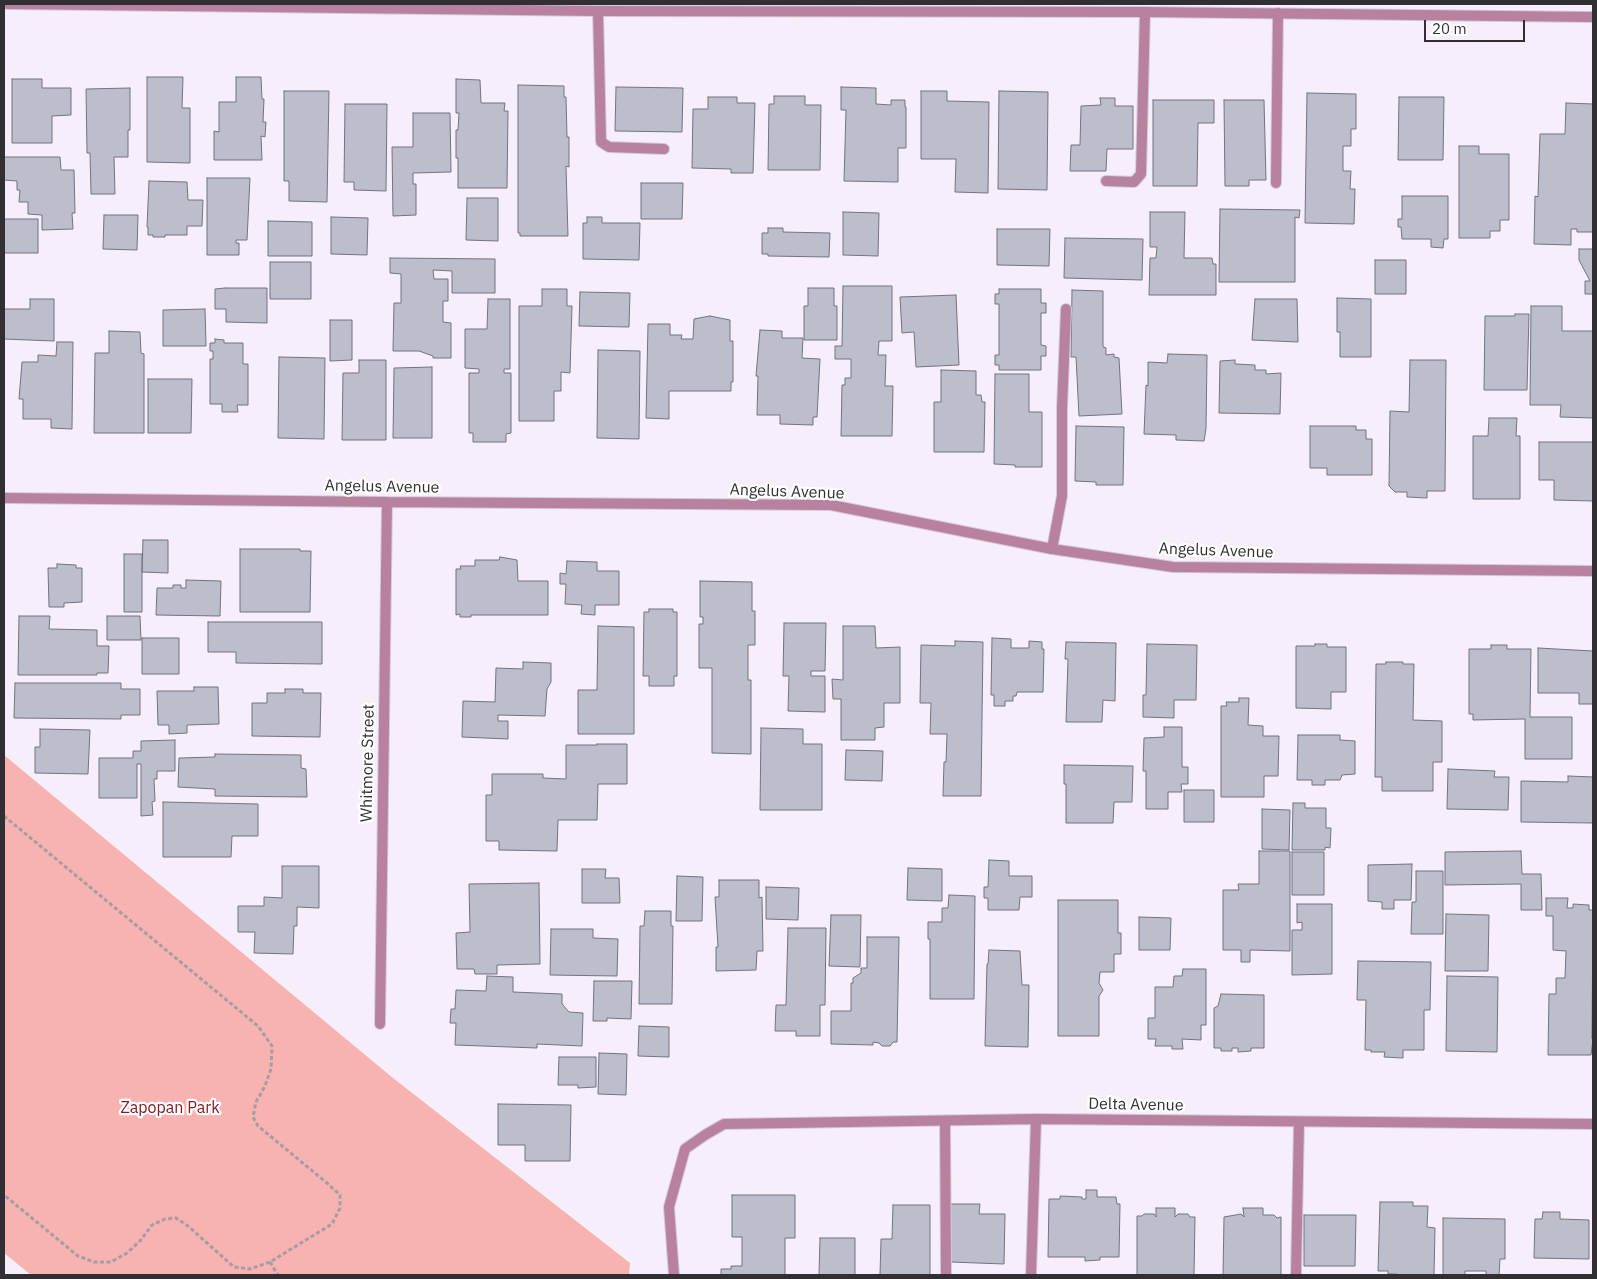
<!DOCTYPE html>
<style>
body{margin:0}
#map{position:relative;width:1597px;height:1279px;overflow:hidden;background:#f6effb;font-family:"IBM Plex Sans",sans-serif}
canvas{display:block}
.frame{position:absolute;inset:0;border:5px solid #322f34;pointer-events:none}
.scale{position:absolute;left:1424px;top:20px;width:101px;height:22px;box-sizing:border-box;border:2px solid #322f34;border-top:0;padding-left:6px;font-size:15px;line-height:18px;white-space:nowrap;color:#322f34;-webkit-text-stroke:4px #fff;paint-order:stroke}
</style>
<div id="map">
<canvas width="1597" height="1279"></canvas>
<div class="frame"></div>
<div class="scale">20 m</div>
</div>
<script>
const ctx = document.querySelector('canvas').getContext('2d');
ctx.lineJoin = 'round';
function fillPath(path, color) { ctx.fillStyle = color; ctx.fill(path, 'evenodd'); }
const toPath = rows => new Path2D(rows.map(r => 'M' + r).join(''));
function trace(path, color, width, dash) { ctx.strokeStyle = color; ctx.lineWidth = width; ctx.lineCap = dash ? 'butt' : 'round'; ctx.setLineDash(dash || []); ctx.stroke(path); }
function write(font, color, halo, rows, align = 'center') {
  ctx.font = font + ' "IBM Plex Sans",sans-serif'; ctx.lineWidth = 4.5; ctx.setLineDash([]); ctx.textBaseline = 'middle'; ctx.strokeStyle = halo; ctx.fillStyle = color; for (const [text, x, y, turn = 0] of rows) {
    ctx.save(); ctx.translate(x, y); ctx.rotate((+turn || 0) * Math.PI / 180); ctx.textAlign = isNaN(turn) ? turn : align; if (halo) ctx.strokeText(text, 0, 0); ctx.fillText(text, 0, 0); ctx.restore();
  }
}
fillPath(toPath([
 [4,755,393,1078,630,1263,629,1275,31,1275,4,1253]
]), '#f8b2af');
const building = toPath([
 [147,77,183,77,182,108,190,108,190,163,147,162,147,77],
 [236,77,261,77,262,99,264,99,263,122,266,122,265,137,261,136,262,160,214,160,214,131,219,132,219,102,236,102,236,77],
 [12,79,42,79,42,88,71,88,71,115,52,116,52,143,12,143,12,79],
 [456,79,480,80,481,103,505,103,504,111,508,111,507,188,458,188,458,158,456,158,456,130,458,130,459,113,456,113,456,79],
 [518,85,564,86,564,97,566,97,567,137,569,137,569,167,566,166,568,236,520,236,520,233,518,233,518,85],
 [616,87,683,88,682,132,615,131,616,87],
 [841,87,876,88,876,104,891,105,891,100,905,100,905,107,906,107,906,148,898,148,898,182,844,181,846,110,841,110,841,87],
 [130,88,130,130,128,130,128,157,114,157,115,194,91,194,90,153,87,153,86,89,130,88],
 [284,91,329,91,327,202,289,201,289,181,284,181,284,91],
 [921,91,947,91,947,101,989,102,988,193,955,192,956,159,921,159,921,91],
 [999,91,1048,92,1047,190,998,189,999,91],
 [1307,93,1356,94,1356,129,1351,129,1351,146,1343,146,1343,171,1351,171,1350,189,1355,189,1354,224,1305,223,1307,93],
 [774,96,805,96,805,105,821,105,820,170,768,170,769,104,774,104,774,96],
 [708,97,737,97,737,103,755,103,753,173,731,173,731,169,692,168,693,109,708,109,708,97],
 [1399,97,1444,97,1443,160,1398,160,1399,97],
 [1100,98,1115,98,1115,106,1133,106,1133,149,1107,149,1106,171,1070,171,1071,145,1080,145,1081,106,1101,105,1100,98],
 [1153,100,1214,100,1214,123,1198,123,1197,186,1153,186,1153,100],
 [1224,100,1264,100,1266,180,1249,180,1249,186,1225,186,1224,100],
 [1566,103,1593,104,1593,232,1577,232,1577,229,1571,229,1571,245,1534,244,1535,196,1538,197,1540,134,1565,134,1566,103],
 [345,104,387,104,386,191,354,190,354,182,344,182,345,104],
 [413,113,450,113,451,172,413,173,413,184,416,184,416,215,393,216,392,147,413,147,413,113],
 [1459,146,1479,146,1479,154,1509,154,1509,220,1500,220,1500,231,1490,231,1490,238,1459,238,1459,146],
 [4,157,60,157,61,170,74,170,75,213,72,213,73,229,42,230,42,215,28,214,28,202,19,202,20,190,17,190,17,181,4,180,4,157],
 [207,178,250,178,247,240,236,240,236,243,239,243,239,255,207,255,207,178],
 [149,181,187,182,188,200,203,200,202,226,187,226,187,235,165,235,165,237,153,237,153,235,148,235,148,227,147,227,149,181],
 [641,183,683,183,682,219,641,219,641,183],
 [1402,196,1448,196,1448,239,1444,239,1443,248,1431,247,1431,239,1402,239,1401,227,1398,227,1398,219,1402,219,1402,196],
 [467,198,498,198,498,241,466,240,467,198],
 [1220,209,1300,210,1299,218,1295,217,1295,282,1219,282,1220,209],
 [843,212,879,213,878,256,843,255,843,212],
 [1150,212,1185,212,1184,258,1212,258,1213,264,1216,264,1216,295,1149,295,1150,258,1156,258,1157,247,1150,247,1150,212],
 [104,215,138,215,137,250,103,249,104,215],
 [331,217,368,218,367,255,331,254,331,217],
 [587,217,602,217,602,223,640,223,639,260,583,259,583,223,587,223,587,217],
 [4,219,38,219,38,253,4,253,4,219],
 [268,221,312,222,312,256,268,256,268,221],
 [768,228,783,228,783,232,830,233,829,257,768,256,768,254,762,254,762,233,768,233,768,228],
 [997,229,1050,229,1049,266,997,265,997,229],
 [1065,238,1143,239,1142,280,1064,278,1065,238],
 [1579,249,1593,249,1593,294,1585,294,1585,281,1590,281,1579,260,1579,249],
 [390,258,495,259,495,293,452,293,452,271,433,270,434,279,448,279,448,301,443,301,443,322,451,323,451,358,433,358,433,356,419,351,393,351,394,303,401,303,401,274,390,273,390,258],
 [1375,260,1406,260,1406,294,1375,294,1375,260],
 [270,262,311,262,311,299,270,299,270,262],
 [843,286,892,286,892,341,879,341,878,355,886,355,885,386,893,386,892,436,841,436,842,385,845,385,845,378,851,378,851,359,835,359,835,346,842,346,843,286],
 [225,288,267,288,267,323,226,322,226,309,215,309,215,289,225,288],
 [808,288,834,288,834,306,837,306,837,340,804,340,804,306,808,306,808,288],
 [542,289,567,289,567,306,572,306,570,373,561,372,561,391,554,391,554,421,519,421,519,306,542,306,542,289],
 [999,289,1041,289,1041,303,1046,303,1046,313,1041,313,1041,345,1046,346,1046,356,1041,356,1041,370,999,370,999,365,995,365,995,355,999,355,999,304,995,304,995,294,999,294,999,289],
 [1072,290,1103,291,1103,347,1106,348,1106,355,1114,354,1114,357,1119,358,1122,414,1079,416,1076,357,1071,357,1072,290],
 [580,292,630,293,629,327,579,326,580,292],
 [956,295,959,365,916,367,914,332,902,333,900,297,956,295],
 [1337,298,1371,299,1371,357,1340,357,1340,332,1337,332,1337,298],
 [30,299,54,299,54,341,4,339,4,309,30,309,30,299],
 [488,299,510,299,510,369,504,369,504,373,511,373,511,433,506,434,506,442,473,442,473,433,469,433,469,373,479,373,479,369,465,368,465,329,487,329,488,299],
 [1255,299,1297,299,1298,342,1252,340,1255,299],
 [1531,306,1562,306,1562,331,1593,331,1593,418,1560,417,1561,405,1530,405,1531,306],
 [205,309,206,346,163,346,163,310,205,309],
 [1515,314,1529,314,1527,390,1484,390,1485,316,1515,316,1515,314],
 [710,316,730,320,730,341,733,341,733,382,731,382,731,391,669,391,669,419,646,418,648,324,670,324,670,335,682,335,681,339,693,339,694,319,710,316],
 [330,320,352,320,352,360,330,361,330,320],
 [760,330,782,331,782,338,803,338,802,358,820,359,817,417,813,417,813,425,780,424,780,415,757,415,758,376,756,376,760,330],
 [109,331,140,332,141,353,144,354,144,433,94,433,95,353,109,353,109,331],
 [215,339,224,340,224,343,243,343,243,364,248,364,248,405,237,405,238,412,222,412,222,404,210,404,210,359,213,359,213,351,210,351,210,343,215,343,215,339],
 [57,342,73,342,72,429,51,428,51,419,23,419,23,399,19,399,22,362,38,362,38,355,56,356,57,342],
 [598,350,640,351,639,439,597,438,598,350],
 [1168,354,1207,355,1206,429,1204,441,1176,440,1176,435,1144,434,1146,385,1148,386,1148,362,1167,363,1168,354],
 [279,357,325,358,324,439,278,438,279,357],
 [359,360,386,360,386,440,342,440,343,373,359,373,359,360],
 [1235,360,1235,364,1255,365,1255,370,1266,370,1266,374,1281,373,1280,414,1219,413,1220,361,1235,360],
 [1410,360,1446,360,1445,491,1427,491,1427,498,1407,497,1407,492,1395,492,1389,486,1390,411,1409,412,1410,360],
 [432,367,432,438,393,438,394,368,432,367],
 [941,370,976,371,976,395,981,395,982,402,985,402,984,452,934,452,934,402,941,402,941,370],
 [995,374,1029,374,1029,412,1042,412,1042,467,1015,467,1015,465,994,464,995,374],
 [148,379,192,379,191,433,148,433,148,379],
 [1489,418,1517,418,1516,436,1520,436,1520,499,1473,499,1473,436,1488,436,1489,418],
 [1076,426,1124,427,1123,485,1096,485,1096,482,1075,481,1076,426],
 [1310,426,1356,426,1356,430,1366,430,1366,439,1372,439,1372,475,1327,475,1327,468,1310,468,1310,426],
 [1539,442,1593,442,1593,501,1554,500,1554,480,1539,480,1539,442],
 [143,540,168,540,168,573,142,572,143,540],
 [240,549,300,549,300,551,311,551,310,612,240,612,240,549],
 [124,554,142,554,142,612,124,612,124,554],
 [500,557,517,560,518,581,548,581,548,615,471,615,471,617,460,617,460,614,456,615,456,569,461,569,460,566,475,566,475,560,499,560,500,557],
 [567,561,597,562,597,571,619,571,619,605,595,605,595,615,581,614,582,605,565,604,566,584,560,584,560,573,566,574,567,561],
 [57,564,76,565,76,568,82,568,82,602,64,603,64,607,49,607,48,568,57,568,57,564],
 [186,580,221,581,220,616,156,615,157,588,173,588,173,585,181,585,181,588,186,588,186,580],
 [700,581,752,582,752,611,755,611,755,645,748,645,748,680,751,680,751,754,712,753,712,668,699,668,699,624,703,624,703,617,700,617,700,581],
 [649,609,673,609,673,612,677,612,677,676,674,676,674,686,649,686,649,676,643,676,644,612,649,612,649,609],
 [19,616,50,616,49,629,97,630,97,646,109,646,108,673,97,673,97,675,18,675,19,616],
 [107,616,140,616,141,640,107,640,107,616],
 [208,622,322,622,322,664,236,663,236,652,208,652,208,622],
 [784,623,826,623,825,671,811,671,811,676,825,676,825,712,788,711,789,676,783,676,784,623],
 [598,626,634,627,634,734,578,734,578,690,597,690,598,626],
 [843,626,875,626,876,648,900,647,900,703,884,703,884,727,875,728,875,740,841,740,841,699,833,699,832,679,843,680,843,626],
 [142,638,179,638,179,674,142,674,142,638],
 [992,638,1011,639,1011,648,1029,648,1029,641,1042,642,1042,649,1044,649,1043,692,1017,692,1016,696,1013,696,1013,701,1005,701,1005,706,994,706,994,695,991,695,992,638],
 [955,641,983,642,981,796,943,796,944,762,946,762,947,734,930,734,931,703,920,703,921,645,955,646,955,641],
 [1066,642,1116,643,1115,701,1103,700,1102,722,1066,722,1068,659,1065,659,1066,642],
 [1147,644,1197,645,1196,700,1174,700,1174,718,1143,717,1143,695,1146,695,1147,644],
 [1315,644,1327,644,1327,647,1346,647,1346,692,1331,692,1331,709,1296,708,1296,646,1315,646,1315,644],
 [1491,645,1507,645,1507,649,1531,649,1530,717,1572,717,1572,759,1525,759,1525,719,1473,720,1473,714,1469,714,1469,649,1491,649,1491,645],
 [1538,648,1593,651,1593,704,1579,704,1579,693,1538,693,1538,648],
 [523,662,551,663,551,682,547,689,545,716,498,715,498,721,508,721,508,739,462,737,463,701,495,702,496,668,523,669,523,662],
 [1386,662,1403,662,1403,664,1414,664,1413,720,1442,721,1442,762,1433,762,1433,791,1382,791,1382,777,1375,777,1376,664,1386,664,1386,662],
 [15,683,121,683,121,689,140,689,140,715,121,715,121,719,14,718,15,683],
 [194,687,218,687,219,724,187,725,187,733,169,734,169,725,158,725,157,691,194,691,194,687],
 [285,689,303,689,303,693,321,693,320,737,252,736,252,703,267,703,267,693,285,693,285,689],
 [1239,698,1249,698,1248,725,1263,726,1263,736,1279,736,1278,776,1264,776,1264,797,1221,797,1221,706,1227,706,1226,702,1239,702,1239,698],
 [1164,727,1182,727,1182,767,1188,767,1188,784,1181,784,1182,792,1168,792,1168,809,1146,809,1146,771,1143,771,1144,738,1164,737,1164,727],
 [761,728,803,729,803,744,822,744,822,810,760,810,761,728],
 [40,729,90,730,88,774,35,773,35,747,40,747,40,729],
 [1298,735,1340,735,1340,740,1355,741,1355,774,1342,775,1340,780,1325,780,1325,785,1312,785,1312,780,1297,780,1298,735],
 [175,740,175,771,157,771,157,779,154,779,155,801,152,802,153,815,141,816,141,764,137,764,137,798,99,798,99,758,133,758,133,751,141,751,141,741,175,740],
 [597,744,627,744,627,784,598,784,597,820,558,820,557,851,499,850,499,841,486,841,486,795,492,795,492,774,543,774,543,778,566,779,566,745,597,745,597,744],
 [846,750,883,751,882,781,845,780,846,750],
 [215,754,301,755,301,768,306,769,307,797,215,796,215,789,178,787,179,758,215,757,215,754],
 [1064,765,1133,766,1132,802,1114,802,1113,823,1066,823,1066,784,1064,784,1064,765],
 [1448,769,1495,771,1494,777,1509,777,1508,810,1447,809,1448,769],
 [1568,776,1593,777,1593,823,1521,822,1521,781,1568,782,1568,776],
 [1184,790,1214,790,1214,822,1184,822,1184,790],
 [163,802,258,804,258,836,232,836,231,857,163,857,163,802],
 [1293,803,1305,803,1305,808,1326,808,1326,828,1331,828,1330,848,1325,847,1325,850,1292,850,1293,803],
 [1262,809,1290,810,1289,850,1262,849,1262,809],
 [1259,851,1290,851,1290,951,1250,950,1250,962,1241,962,1241,950,1223,950,1223,890,1239,890,1238,884,1259,884,1259,851],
 [1521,851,1522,874,1541,874,1542,910,1521,910,1521,884,1445,885,1445,852,1521,851],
 [1292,852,1324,852,1324,895,1292,895,1292,852],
 [989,860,1009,861,1009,876,1032,876,1032,897,1020,897,1019,910,988,910,988,898,984,898,984,887,988,887,989,860],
 [1412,864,1411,900,1394,900,1394,909,1382,909,1382,902,1368,901,1368,865,1412,864],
 [282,866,319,866,319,908,297,907,297,926,294,926,293,954,254,953,255,932,238,932,238,906,264,906,264,897,282,898,282,866],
 [908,868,942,869,942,901,907,900,908,868],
 [582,869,606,869,605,878,619,878,620,903,582,903,582,869],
 [1416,871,1443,871,1443,934,1411,934,1412,902,1416,902,1416,871],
 [677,876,703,877,702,921,676,921,677,876],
 [719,880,759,880,759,898,762,897,763,951,757,951,756,970,716,971,716,947,718,947,715,897,719,897,719,880],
 [539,883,540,964,497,965,497,974,475,974,474,969,457,969,456,933,470,932,469,884,539,883],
 [766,887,799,888,798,920,766,919,766,887],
 [949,895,975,896,974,999,930,999,930,939,928,939,928,922,942,922,942,908,948,908,949,895],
 [1546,898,1568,898,1567,908,1573,908,1573,904,1589,905,1589,910,1593,910,1592,1039,1593,1039,1591,1055,1548,1055,1549,994,1556,994,1556,978,1565,978,1566,951,1553,950,1553,916,1546,916,1546,898],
 [1058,900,1118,900,1118,933,1121,933,1121,954,1114,954,1114,972,1100,972,1099,983,1103,990,1099,996,1099,1036,1058,1036,1058,900],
 [1297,904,1332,904,1332,974,1292,975,1292,930,1302,930,1302,922,1297,923,1297,904],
 [645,911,671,911,671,926,673,926,672,1004,639,1004,640,926,644,926,645,911],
 [1446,914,1489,915,1488,971,1445,971,1446,914],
 [831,915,861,915,860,967,829,966,831,915],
 [1139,917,1171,918,1170,950,1139,950,1139,917],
 [788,928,826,928,825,1005,820,1005,820,1036,796,1036,796,1031,775,1031,776,1005,786,1005,788,928],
 [551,929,593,929,593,938,618,939,617,976,550,975,551,929],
 [867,937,899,937,897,1042,893,1042,890,1046,882,1046,879,1043,873,1042,873,1045,831,1044,831,1011,851,1011,851,983,853,983,853,978,861,973,861,968,867,968,867,937],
 [989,950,1020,951,1022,985,1029,985,1028,1047,985,1046,987,964,988,964,989,950],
 [1358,961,1431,962,1430,1010,1424,1010,1424,1050,1403,1050,1403,1058,1384,1057,1385,1052,1371,1052,1371,1050,1365,1050,1366,1000,1357,1000,1358,961],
 [1183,969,1206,969,1206,1025,1201,1025,1201,1040,1182,1039,1183,1049,1172,1049,1172,1046,1155,1046,1156,1039,1148,1039,1148,1018,1155,1018,1155,987,1173,987,1174,976,1182,976,1183,969],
 [487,976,513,977,513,992,562,994,562,1004,569,1012,583,1013,582,1046,537,1044,537,1048,455,1045,456,1023,450,1023,451,1009,455,1009,456,990,486,991,487,976],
 [1447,976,1498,977,1497,1052,1446,1051,1447,976],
 [594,981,632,981,631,1019,607,1018,607,1021,593,1021,594,981],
 [1221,994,1264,995,1264,1048,1251,1048,1251,1051,1238,1052,1238,1048,1232,1048,1232,1051,1221,1051,1221,1048,1214,1048,1214,1008,1218,1006,1221,994],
 [639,1026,669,1027,669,1057,638,1056,639,1026],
 [599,1053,627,1054,626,1095,598,1094,599,1053],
 [559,1057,596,1057,596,1087,578,1088,578,1085,558,1085,559,1057],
 [498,1104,571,1105,570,1161,525,1161,525,1145,498,1145,498,1104],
 [1086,1190,1097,1190,1097,1197,1116,1197,1117,1204,1120,1204,1119,1257,1100,1257,1100,1260,1085,1261,1085,1257,1048,1257,1049,1199,1060,1199,1060,1196,1082,1197,1082,1199,1086,1199,1086,1190],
 [732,1195,795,1195,795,1238,785,1238,785,1275,721,1275,721,1269,731,1269,731,1266,742,1266,742,1237,732,1237,732,1195],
 [1380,1202,1413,1202,1413,1206,1428,1206,1427,1227,1435,1228,1434,1275,1397,1275,1397,1274,1388,1274,1388,1271,1378,1271,1380,1202],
 [950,1204,980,1204,979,1214,1005,1214,1004,1264,951,1262,950,1204],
 [893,1205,930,1205,930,1275,875,1275,880,1275,881,1239,892,1239,893,1205],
 [1156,1208,1175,1208,1175,1217,1178,1214,1188,1214,1190,1217,1195,1217,1194,1275,1137,1275,1137,1216,1142,1216,1144,1214,1154,1214,1156,1217,1156,1208],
 [1243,1208,1263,1208,1263,1215,1274,1215,1277,1218,1281,1217,1281,1275,1223,1275,1224,1217,1241,1214,1244,1217,1243,1208],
 [1543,1212,1560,1212,1560,1219,1589,1220,1589,1259,1534,1258,1535,1219,1542,1219,1543,1212],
 [1304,1215,1356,1215,1355,1266,1304,1266,1304,1215],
 [1443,1218,1505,1219,1505,1259,1500,1259,1499,1275,1486,1275,1486,1271,1465,1271,1465,1275,1443,1275,1443,1218],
 [820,1238,855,1238,855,1275,819,1275,820,1238]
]);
fillPath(building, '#bcbecb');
trace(building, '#71737f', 1);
const service = toPath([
 [598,11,601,142,609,147,664,149],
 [1106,181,1134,182,1141,174,1145,12],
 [1276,183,1278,13],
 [1052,549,1062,496,1062,408,1066,309],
 [945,1121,946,1275],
 [1031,1275,1036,1119],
 [1296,1275,1299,1122]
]);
const minor = toPath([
 [7,4,598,11,1145,12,1593,17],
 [4,498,387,502,831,505,1052,549,1173,567,1593,571],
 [380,1024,387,502],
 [674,1275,669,1207,685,1149,705,1135,724,1124,1036,1119,1593,1124]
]);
trace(service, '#d3ccd7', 12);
trace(minor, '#d3ccd7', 12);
trace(toPath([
 [4,816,258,1026,272,1046,271,1069,265,1086,256,1102,253,1117,258,1126,327,1183,340,1195,340,1208,332,1224,270,1262,250,1269,234,1267,188,1226,176,1218,165,1219,152,1225,140,1241,127,1253,111,1262,94,1262,78,1256,4,1195],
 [270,1262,278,1275]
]), '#a39da6', 3, [4, 2.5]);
trace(service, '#b8829e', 10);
trace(minor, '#b8829e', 10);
write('16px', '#322f34', '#fff', [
 ["Angelus Avenue",382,487,1],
 ["Angelus Avenue",787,492,2],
 ["Angelus Avenue",1216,551,2],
 ["Whitmore Street",368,763,-89],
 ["Delta Avenue",1136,1105,1]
]);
write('16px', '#851b24', '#fff', [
 ["Zapopan Park",170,1108]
]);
</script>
